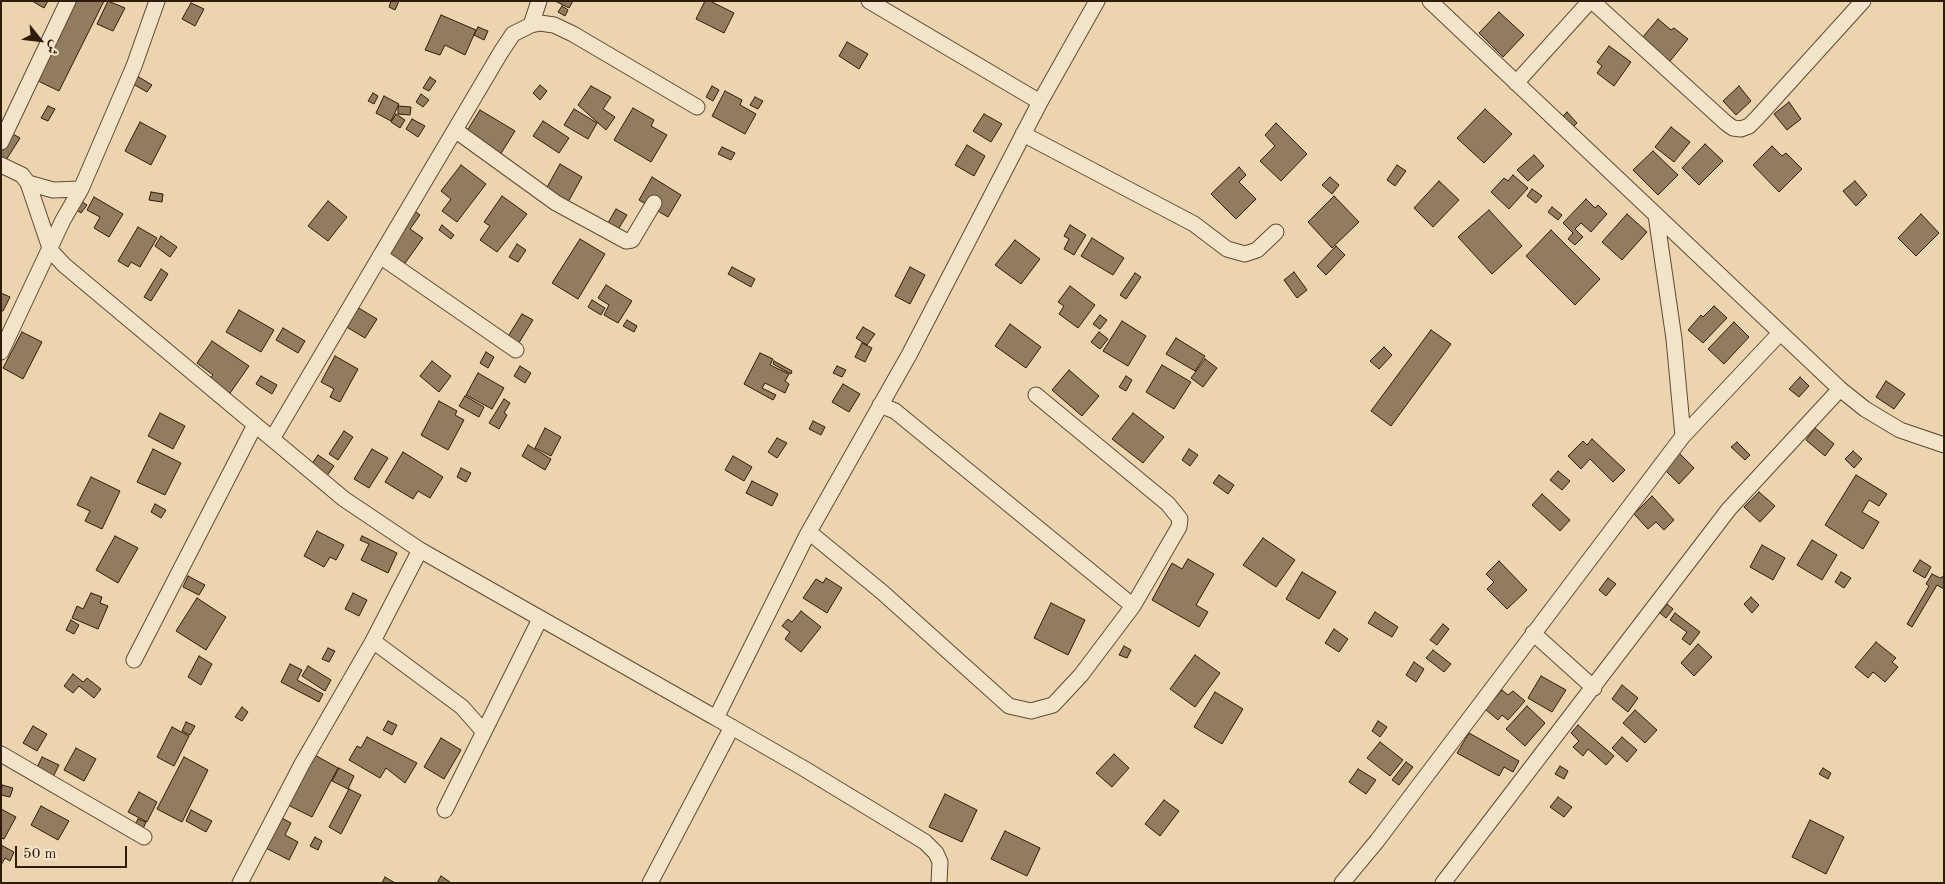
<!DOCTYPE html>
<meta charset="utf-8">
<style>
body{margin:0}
#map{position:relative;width:1945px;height:884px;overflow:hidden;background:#ecd4ae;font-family:"Old Standard TT",Amiri,serif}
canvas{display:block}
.frame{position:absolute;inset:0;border:2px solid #2f1d0a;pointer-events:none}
.north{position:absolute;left:15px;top:15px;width:50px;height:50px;-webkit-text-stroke:4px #f3e3ca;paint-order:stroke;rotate:119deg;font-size:14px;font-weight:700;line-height:20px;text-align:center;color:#2f1d0a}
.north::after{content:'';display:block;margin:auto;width:18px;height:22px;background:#2f1d0a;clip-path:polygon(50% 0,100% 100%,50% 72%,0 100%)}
.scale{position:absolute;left:15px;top:846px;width:112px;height:22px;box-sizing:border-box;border:2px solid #2f1d0a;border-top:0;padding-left:6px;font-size:15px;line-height:18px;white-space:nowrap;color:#2f1d0a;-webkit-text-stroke:4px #f3e3ca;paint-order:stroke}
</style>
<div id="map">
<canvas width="1945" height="884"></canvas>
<div class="frame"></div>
<div class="north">ش</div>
<div class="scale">50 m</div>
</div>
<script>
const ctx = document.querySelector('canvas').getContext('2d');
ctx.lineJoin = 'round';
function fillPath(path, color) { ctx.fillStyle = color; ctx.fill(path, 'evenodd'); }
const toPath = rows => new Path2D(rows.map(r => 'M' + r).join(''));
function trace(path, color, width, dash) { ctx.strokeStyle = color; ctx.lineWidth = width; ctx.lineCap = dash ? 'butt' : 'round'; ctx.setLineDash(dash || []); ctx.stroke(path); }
const building = toPath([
 [32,1,48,1,44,8,32,1],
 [76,1,104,1,59,91,36,80,76,1],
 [108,1,125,8,113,31,97,24,108,1],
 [391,1,399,1,395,10,389,7,391,1],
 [555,1,573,1,569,8,555,1],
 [705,1,710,1,734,13,724,33,696,19,705,1],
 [191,3,204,9,195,26,182,19,191,3],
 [562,6,568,10,565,16,558,12,562,6],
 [1499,12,1524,35,1503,57,1479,33,1499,12],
 [441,15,476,30,465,55,445,45,440,55,425,50,441,15],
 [1658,19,1671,30,1674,28,1688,39,1670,61,1642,38,1658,19],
 [478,27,488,31,484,40,474,35,478,27],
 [847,42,868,54,859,69,839,56,847,42],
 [1609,46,1631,62,1614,86,1597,73,1602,66,1597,62,1609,46],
 [137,76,152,85,147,92,133,84,137,76],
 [430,77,436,81,429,91,423,88,430,77],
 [540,85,547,91,540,100,533,93,540,85],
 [591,86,611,97,603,109,615,117,606,130,578,105,591,86],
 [712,86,719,90,713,101,706,97,712,86],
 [1739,86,1751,101,1736,115,1723,101,1739,86],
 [725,91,742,100,740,105,756,114,745,134,712,116,725,91],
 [373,93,378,96,374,104,368,101,373,93],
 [421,94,429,100,423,107,416,102,421,94],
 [384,96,399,104,391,121,376,113,384,96],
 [755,97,763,101,758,109,750,105,755,97],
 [1789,102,1801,119,1787,130,1774,114,1789,102],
 [48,106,55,109,48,121,41,118,48,106],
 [398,106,411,107,410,115,398,114,398,106],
 [633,108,654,120,651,126,667,135,651,162,614,140,633,108],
 [574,109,597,123,588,139,564,125,574,109],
 [1485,109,1512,134,1484,163,1457,138,1485,109],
 [480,110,515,131,500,155,465,134,480,110],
 [1567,112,1577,123,1571,129,1561,118,1567,112],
 [396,114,405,120,400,128,391,122,396,114],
 [984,114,1002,124,991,142,973,131,984,114],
 [412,119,425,126,418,137,406,129,412,119],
 [543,121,569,138,559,153,533,136,543,121],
 [140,122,166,136,151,165,125,151,140,122],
 [1276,123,1307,154,1281,181,1260,161,1275,146,1265,135,1276,123],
 [1671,127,1690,142,1674,162,1655,147,1671,127],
 [11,133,20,138,6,160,1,157,1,149,11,133],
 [1705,144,1723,161,1699,185,1682,168,1705,144],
 [967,145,985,156,974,176,955,165,967,145],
 [1772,146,1782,156,1786,153,1802,169,1779,192,1753,165,1772,146],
 [722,147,735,153,731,160,718,154,722,147],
 [1653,151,1678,175,1658,195,1633,170,1653,151],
 [1534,155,1544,166,1528,181,1517,170,1534,155],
 [560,164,582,177,568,202,546,189,560,164],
 [461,165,486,184,457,222,442,211,451,199,441,191,461,165],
 [1397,165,1406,171,1395,186,1387,180,1397,165],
 [1239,167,1246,175,1239,182,1256,199,1236,219,1211,194,1239,167],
 [1513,175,1528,188,1509,209,1491,192,1504,178,1508,181,1513,175],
 [652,177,681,195,668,217,639,200,652,177],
 [1330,177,1339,185,1332,194,1322,185,1330,177],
 [1439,181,1459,200,1433,227,1414,208,1439,181],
 [1855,181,1867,195,1856,206,1843,191,1855,181],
 [1532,189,1542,196,1536,203,1527,196,1532,189],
 [151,192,163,194,162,202,149,200,151,192],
 [502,196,527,214,497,252,480,240,490,226,484,222,502,196],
 [1334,196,1359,222,1332,248,1308,222,1334,196],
 [94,197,123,214,109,237,94,228,100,217,87,210,94,197],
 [1586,199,1595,208,1598,205,1607,214,1591,232,1581,223,1575,229,1583,237,1575,245,1568,239,1573,233,1563,223,1586,199],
 [79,200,87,205,81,213,74,208,79,200],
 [328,201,347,217,328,241,308,226,328,201],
 [1552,207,1562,215,1558,220,1548,212,1552,207],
 [412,209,420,215,410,229,423,238,403,266,378,260,412,209],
 [616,209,627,215,614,236,604,230,616,209],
 [1489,210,1522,246,1492,274,1458,237,1489,210],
 [1627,214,1647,232,1622,260,1602,242,1627,214],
 [1921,214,1939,233,1916,256,1898,238,1921,214],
 [442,225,454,235,451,239,439,230,442,225],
 [1070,225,1086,235,1074,255,1064,249,1069,239,1064,236,1070,225],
 [138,227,157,238,140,267,131,262,128,267,118,261,138,227],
 [1551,230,1600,279,1575,305,1526,256,1551,230],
 [161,236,177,247,170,257,155,246,161,236],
 [1092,238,1124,258,1113,275,1081,256,1092,238],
 [580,239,605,254,578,299,552,283,580,239],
 [1015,240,1040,259,1021,284,995,265,1015,240],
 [517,244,526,250,518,262,509,257,517,244],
 [1336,246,1345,255,1326,275,1317,266,1336,246],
 [732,267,755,279,751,287,728,274,732,267],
 [910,267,925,275,910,304,895,296,910,267],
 [161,269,168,274,151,301,144,297,161,269],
 [1294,272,1307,290,1297,298,1284,280,1294,272],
 [1135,273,1141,277,1126,299,1120,295,1135,273],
 [606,285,632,301,618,323,604,315,609,305,598,298,606,285],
 [1070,286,1095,305,1078,328,1059,314,1064,306,1058,302,1070,286],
 [1,293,10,297,3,311,1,311,1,293],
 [592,300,605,308,601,315,588,307,592,300],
 [352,304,377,319,365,338,340,323,352,304],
 [1714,306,1727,318,1703,343,1688,330,1701,315,1703,317,1714,306],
 [239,310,274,330,261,352,226,332,239,310],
 [522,314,533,320,515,349,504,343,522,314],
 [1100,315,1107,320,1100,329,1093,324,1100,315],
 [627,320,637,326,634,332,623,326,627,320],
 [1122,321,1146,336,1128,366,1103,351,1122,321],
 [1734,322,1749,337,1724,364,1708,349,1734,322],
 [1010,324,1041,347,1026,368,995,346,1010,324],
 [863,327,875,334,867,345,856,338,863,327],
 [283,328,305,341,298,353,276,340,283,328],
 [1431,330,1451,344,1391,426,1371,411,1431,330],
 [22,332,42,342,23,379,3,368,22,332],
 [1099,332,1108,339,1100,349,1091,342,1099,332],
 [1176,338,1205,356,1195,371,1166,354,1176,338],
 [212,341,249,366,228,396,207,382,213,375,197,363,212,341],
 [862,343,872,348,865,362,855,357,862,343],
 [1384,347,1392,355,1379,369,1370,361,1384,347],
 [486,352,494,357,488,368,480,363,486,352],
 [760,353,773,359,770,365,789,374,785,381,789,384,785,393,765,383,762,388,776,395,773,400,744,384,760,353],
 [335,356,358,369,340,402,330,397,334,389,321,382,335,356],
 [1205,359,1217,368,1203,387,1191,378,1205,359],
 [432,361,451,376,439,392,420,376,432,361],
 [774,361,792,371,791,374,773,364,774,361],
 [1162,365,1191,382,1174,409,1146,392,1162,365],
 [520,366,531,373,525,383,514,376,520,366],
 [837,366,846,370,842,377,833,373,837,366],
 [1069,370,1099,396,1082,416,1052,390,1069,370],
 [478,373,504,388,492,409,466,395,478,373],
 [261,376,277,385,272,394,256,384,261,376],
 [1126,376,1132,380,1126,391,1119,387,1126,376],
 [1800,377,1809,386,1799,397,1789,389,1800,377],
 [1886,381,1905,394,1894,409,1876,397,1886,381],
 [843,384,860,394,849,412,832,402,843,384],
 [465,396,484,407,479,417,459,406,465,396],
 [504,399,510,403,504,413,507,415,499,429,489,423,504,399],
 [439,401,457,411,455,415,464,420,448,450,421,435,439,401],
 [160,413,185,426,173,449,148,436,160,413],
 [1133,413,1164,437,1143,463,1112,439,1133,413],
 [813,421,825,427,821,435,809,429,813,421],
 [545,428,561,437,551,456,535,448,545,428],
 [1815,428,1834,444,1825,456,1806,440,1815,428],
 [344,431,353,437,338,460,329,454,344,431],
 [777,438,787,443,777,458,768,452,777,438],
 [1592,439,1625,470,1613,482,1590,459,1581,469,1568,456,1583,441,1587,445,1592,439],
 [1737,442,1750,455,1745,460,1731,447,1737,442],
 [528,445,551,459,545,470,522,456,528,445],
 [153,449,181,463,165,495,137,482,153,449],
 [372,449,388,458,369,488,354,479,372,449],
 [1189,449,1198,455,1190,466,1182,460,1189,449],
 [1676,450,1694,468,1679,484,1661,466,1676,450],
 [1853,451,1862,459,1854,468,1845,459,1853,451],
 [403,452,443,477,430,498,418,491,413,499,385,482,403,452],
 [318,455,334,466,326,477,311,465,318,455],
 [733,456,752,467,744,481,725,470,733,456],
 [461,468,471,473,466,482,457,477,461,468],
 [1558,471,1570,481,1562,490,1550,480,1558,471],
 [1219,475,1234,485,1228,494,1213,483,1219,475],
 [1856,475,1887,494,1879,506,1869,500,1862,512,1879,522,1863,549,1825,525,1856,475],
 [91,477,120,491,102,529,85,521,90,511,77,505,91,477],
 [752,481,778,494,772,506,746,493,752,481],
 [1759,492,1775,506,1760,522,1744,507,1759,492],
 [1542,494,1570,520,1560,531,1532,505,1542,494],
 [1652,496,1674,520,1664,530,1656,522,1648,529,1634,514,1652,496],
 [155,504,166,510,161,518,151,512,155,504],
 [317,531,344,545,336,560,330,557,324,567,304,556,317,531],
 [115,536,138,548,118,583,96,570,115,536],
 [362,536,397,553,388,573,361,560,369,544,360,540,362,536],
 [1263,538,1295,560,1276,587,1243,565,1263,538],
 [1812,540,1837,555,1822,580,1797,565,1812,540],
 [1762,545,1785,558,1773,580,1750,567,1762,545],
 [1188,559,1214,574,1196,605,1208,612,1199,627,1152,600,1172,563,1182,569,1188,559],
 [1920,560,1931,567,1925,578,1913,571,1920,560],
 [1499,561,1527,590,1507,609,1487,589,1494,582,1486,574,1499,561],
 [1302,572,1336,592,1319,619,1286,599,1302,572],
 [1841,572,1851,578,1844,588,1835,582,1841,572],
 [1932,574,1940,578,1944,576,1944,589,1937,585,1912,627,1907,624,1929,586,1926,584,1932,574],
 [188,576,205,585,199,595,183,587,188,576],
 [826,578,842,588,827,613,803,598,816,579,823,583,826,578],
 [1608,578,1616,584,1606,596,1599,590,1608,578],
 [91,593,102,597,100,603,108,606,98,629,72,618,77,606,83,609,91,593],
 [353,593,367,600,359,616,345,609,353,593],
 [1751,597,1759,605,1752,613,1744,604,1751,597],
 [197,598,226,617,206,650,176,631,197,598],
 [1051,603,1085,620,1068,655,1034,638,1051,603],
 [1667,604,1673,609,1666,618,1660,613,1667,604],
 [801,611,821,627,801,652,785,639,790,632,782,626,788,619,792,622,801,611],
 [1375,612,1398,627,1392,637,1368,623,1375,612],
 [1675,613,1700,632,1690,645,1682,639,1687,632,1670,620,1675,613],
 [71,620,79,625,74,634,66,630,71,620],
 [1443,624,1449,629,1437,645,1430,640,1443,624],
 [1334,629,1348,639,1339,652,1325,643,1334,629],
 [1876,642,1896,658,1892,662,1898,667,1885,682,1873,672,1868,678,1855,667,1876,642],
 [1698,644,1712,657,1694,676,1681,663,1698,644],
 [1124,646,1131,650,1127,658,1119,655,1124,646],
 [328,648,335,651,329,662,322,659,328,648],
 [1433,650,1451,664,1444,672,1426,658,1433,650],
 [1195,655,1220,673,1195,707,1170,689,1195,655],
 [199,656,212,664,201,685,188,677,199,656],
 [1414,662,1424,669,1416,682,1406,675,1414,662],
 [290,664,302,670,297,680,323,694,319,702,281,682,290,664],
 [308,666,331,680,325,691,302,676,308,666],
 [73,674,83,682,87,678,101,689,94,698,79,686,73,693,64,686,73,674],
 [1541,676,1566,690,1552,712,1528,698,1541,676],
 [1622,685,1638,698,1628,712,1612,699,1622,685],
 [1502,690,1508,695,1513,691,1525,701,1508,720,1502,715,1498,720,1485,709,1502,690],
 [1215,692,1243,709,1222,744,1194,727,1215,692],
 [1527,706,1545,723,1525,746,1506,729,1527,706],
 [242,707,248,712,242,721,235,717,242,707],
 [1635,710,1657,730,1645,743,1623,723,1635,710],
 [388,721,397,725,392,735,383,730,388,721],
 [1378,721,1387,727,1380,737,1372,731,1378,721],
 [186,722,195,726,190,735,182,731,186,722],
 [1578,725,1614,756,1606,765,1588,749,1583,756,1573,747,1579,741,1571,733,1578,725],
 [33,726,47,734,37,751,23,743,33,726],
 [172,727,189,736,174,766,157,757,172,727],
 [1469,733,1519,761,1513,772,1504,767,1499,776,1457,753,1469,733],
 [367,737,417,763,405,783,386,768,380,778,349,760,357,746,361,748,367,737],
 [1622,737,1637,750,1627,762,1612,748,1622,737],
 [441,738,461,750,444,779,424,767,441,738],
 [1380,742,1403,760,1390,776,1367,758,1380,742],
 [76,748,96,759,84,781,64,770,76,748],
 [313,754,338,768,312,817,286,804,313,754],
 [1114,754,1129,768,1112,787,1096,773,1114,754],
 [42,757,59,765,48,787,36,770,42,757],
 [184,757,208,770,182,822,157,809,184,757],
 [1406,762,1413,767,1399,785,1392,780,1406,762],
 [1560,766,1568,771,1564,779,1555,774,1560,766],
 [339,768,354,776,348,789,332,781,339,768],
 [1823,768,1831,773,1828,779,1819,774,1823,768],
 [1358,769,1376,780,1366,794,1349,782,1358,769],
 [2,785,13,788,10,797,1,795,2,785],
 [349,789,361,795,341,834,329,827,349,789],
 [139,792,157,802,147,822,128,812,139,792],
 [945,794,977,810,962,842,929,827,945,794],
 [1558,797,1572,807,1564,817,1550,807,1558,797],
 [1164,800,1179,811,1160,836,1145,824,1164,800],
 [41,806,69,821,58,840,31,825,41,806],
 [1,809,16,817,4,839,1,838,1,809],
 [191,810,212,821,206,832,186,821,191,810],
 [280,817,291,823,285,835,298,842,289,860,264,847,280,817],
 [138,819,146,822,142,831,134,827,138,819],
 [1810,820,1844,837,1826,874,1792,857,1810,820],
 [1005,831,1040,848,1027,876,991,859,1005,831],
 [315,837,322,841,318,850,310,846,315,837],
 [1,845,14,852,10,861,5,858,1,865,1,845],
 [441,876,450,882,450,883,437,883,441,876],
 [385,877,395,883,382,883,385,877]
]);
fillPath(building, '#917c5f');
trace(building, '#2f1d0a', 1);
const minor = toPath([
 [869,1,1040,102],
 [1430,1,1840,389,1865,409,1900,430,1944,445],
 [1592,1,1726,123,1733,128,1741,129,1749,126,1757,118,1863,1],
 [531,25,539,1],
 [1516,83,1590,1],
 [455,130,556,203,626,241,632,240,654,203],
 [1023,134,1194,224,1227,249,1245,254,1257,250,1276,232],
 [1,142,68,1],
 [1,165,22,175,28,183,51,251,64,265,344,499,420,550,716,718,806,537,909,355,1040,102,1097,1],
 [28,183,53,190,81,189],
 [1656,215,1674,339,1683,436],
 [380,256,516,350],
 [1,352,63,220,81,189,134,66,157,1],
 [880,405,895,411,1133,606],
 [272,439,501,52,513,34,531,25,540,23,554,25,573,34,697,107],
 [809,532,882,592,1009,706,1031,711,1053,705,1081,675,1133,606,1179,527,1180,519,1168,504,1036,395],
 [1533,633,1594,688],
 [373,641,462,707,484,732],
 [134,660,255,425],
 [716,718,803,768,925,842,936,853,940,862,939,883],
 [1,754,144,837],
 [445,810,540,619],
 [240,883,302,764,373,641,420,550],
 [650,883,732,727],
 [1342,883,1377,841,1683,436,1780,333],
 [1443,883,1729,509,1840,389]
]);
trace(minor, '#5e4b33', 17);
trace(minor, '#f3e3ca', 15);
</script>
